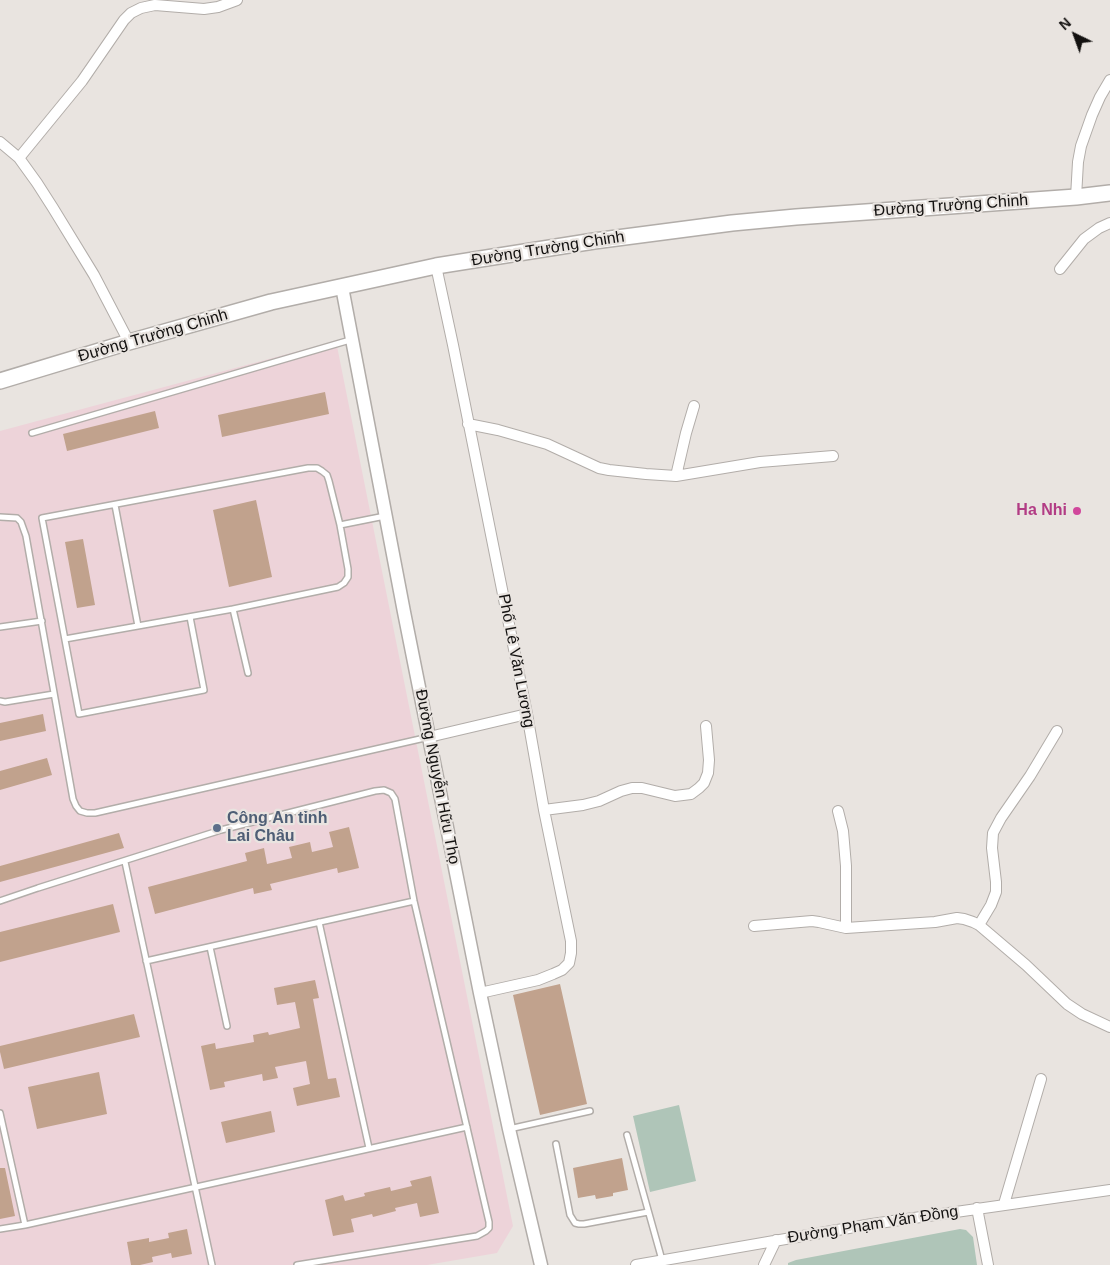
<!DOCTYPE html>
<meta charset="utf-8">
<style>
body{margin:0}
#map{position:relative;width:1110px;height:1265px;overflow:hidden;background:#e9e4e0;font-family:Arial,sans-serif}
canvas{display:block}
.north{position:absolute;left:1050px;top:10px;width:50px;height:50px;-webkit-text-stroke:4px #e9e4e0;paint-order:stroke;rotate:318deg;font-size:14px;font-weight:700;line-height:20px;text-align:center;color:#131110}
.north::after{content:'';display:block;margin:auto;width:18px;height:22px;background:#131110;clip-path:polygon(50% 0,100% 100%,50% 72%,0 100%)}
</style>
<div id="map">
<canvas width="1110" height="1265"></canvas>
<div class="north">N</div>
</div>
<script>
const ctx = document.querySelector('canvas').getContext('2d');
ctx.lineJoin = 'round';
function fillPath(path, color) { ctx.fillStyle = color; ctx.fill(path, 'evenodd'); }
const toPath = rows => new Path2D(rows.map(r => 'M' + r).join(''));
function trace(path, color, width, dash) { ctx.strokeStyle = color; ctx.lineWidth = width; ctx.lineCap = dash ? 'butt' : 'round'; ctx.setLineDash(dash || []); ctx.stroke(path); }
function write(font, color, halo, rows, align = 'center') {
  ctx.font = font + ' Arial,sans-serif'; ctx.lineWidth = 4.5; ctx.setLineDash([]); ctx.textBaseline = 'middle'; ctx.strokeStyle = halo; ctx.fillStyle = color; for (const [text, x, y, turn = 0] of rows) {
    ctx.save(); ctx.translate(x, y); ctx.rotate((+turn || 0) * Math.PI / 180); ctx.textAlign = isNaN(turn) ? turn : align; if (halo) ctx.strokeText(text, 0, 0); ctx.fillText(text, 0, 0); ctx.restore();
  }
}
fillPath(toPath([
 [336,341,513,1226,497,1253,427,1265,0,1265,0,431]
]), '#edd3d9');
fillPath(toPath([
 [679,1105,696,1181,650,1192,633,1116],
 [960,1229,966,1230,973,1237,977,1265,788,1265,788,1263,796,1260]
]), '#afc5b8');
fillPath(toPath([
 [325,392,329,414,222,437,218,415],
 [155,411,159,428,67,451,63,434],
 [256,500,272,577,229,587,213,510],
 [83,539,95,605,77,608,65,542],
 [43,714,46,731,0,741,0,723],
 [47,758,52,775,0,790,0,771],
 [349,827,359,868,338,873,337,868,270,884,272,890,254,894,253,888,155,914,148,887,247,861,245,853,264,848,267,864,292,858,289,847,310,842,312,852,333,847,329,832],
 [119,833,124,848,0,882,0,866],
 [113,904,120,932,0,962,0,932],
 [315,980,319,998,313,999,328,1079,336,1078,340,1097,297,1106,293,1088,310,1084,306,1061,275,1067,278,1078,263,1081,262,1074,224,1082,225,1087,210,1090,201,1046,215,1043,216,1049,254,1042,253,1035,268,1032,269,1035,300,1028,295,1002,277,1005,274,988],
 [560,984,587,1104,540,1115,513,995],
 [134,1014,140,1037,4,1069,0,1052,0,1046],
 [99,1072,107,1114,37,1129,28,1087],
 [271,1111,275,1132,226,1143,221,1122],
 [622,1158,628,1190,613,1193,613,1196,596,1199,595,1195,578,1198,573,1168],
 [0,1168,5,1168,15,1216,0,1219],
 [431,1176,439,1213,420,1217,417,1203,395,1208,396,1211,373,1217,372,1214,351,1219,354,1232,333,1236,325,1200,343,1195,345,1201,365,1196,364,1193,390,1187,391,1191,412,1186,410,1181],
 [187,1229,192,1254,172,1258,171,1253,152,1257,153,1262,140,1265,131,1265,127,1242,149,1238,149,1242,169,1238,168,1233]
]), '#c1a28d');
const service = toPath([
 [32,433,350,340],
 [115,505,138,626],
 [0,517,17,518,21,522,26,536,73,799,76,806,80,811,87,813,95,813,429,737],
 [340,525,385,516],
 [233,609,248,673],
 [0,627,42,621],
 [65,639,233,609,338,587,344,583,348,577,348,569,340,525,329,481,327,475,322,471,317,468,308,468,42,518,79,714,204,690,190,617],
 [0,701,5,702,54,694],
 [125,862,212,1265],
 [0,901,38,888,221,830,375,791,384,790,391,793,395,799,414,901,489,1222,489,1228,486,1231,477,1236,297,1265],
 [319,922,369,1148],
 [210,947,227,1026],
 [146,961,414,901],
 [0,1113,25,1225],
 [509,1129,590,1111],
 [627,1135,662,1260],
 [556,1144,570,1215,575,1223,579,1224,584,1224,648,1212],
 [0,1229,25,1225,467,1127]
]);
const minor = toPath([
 [0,142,19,158,37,183,53,208,94,275,129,342],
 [19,158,82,81,124,20,131,13,141,8,155,5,204,9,218,7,237,0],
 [1076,197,1078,162,1081,146,1092,115,1100,97,1110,80],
 [436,266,453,345,527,714,544,810,571,941,571,953,569,963,562,970,553,974,538,980,480,993],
 [1060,269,1084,239,1099,228,1110,223],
 [468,424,498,430,547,444,599,468,609,470,646,474,676,476,760,462,833,456],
 [676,476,686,433,694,406],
 [429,737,527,714],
 [544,810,583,805,599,801,621,791,632,788,642,788,675,796,691,794,699,788,704,783,708,773,709,760,706,726],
 [838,811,843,831,846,866,846,928],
 [979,925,991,905,996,892,996,882,992,848,993,833,1001,818,1030,776,1057,731],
 [754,926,812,921,819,922,846,928,935,922,957,918,964,919,973,922,979,925,1026,965,1067,1004,1082,1014,1110,1027],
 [1004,1204,1041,1079],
 [977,1208,988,1265],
 [636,1265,872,1224,1110,1190],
 [764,1265,776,1240]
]);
const tertiary = toPath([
 [342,287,404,612,480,993,509,1129,541,1265]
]);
const secondary = toPath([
 [0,381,129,342,271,302,436,266,594,241,732,223,796,217,1076,197,1110,193]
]);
trace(service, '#b2ada9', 8);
trace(minor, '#b2ada9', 12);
trace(tertiary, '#b2ada9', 15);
trace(secondary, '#b2ada9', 18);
trace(service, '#fff', 5);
trace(minor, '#fff', 10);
trace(tertiary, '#fff', 12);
trace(secondary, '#fff', 15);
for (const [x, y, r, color] of [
 [1077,511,5,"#d1479c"],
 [217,828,5,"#5c6f8a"]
]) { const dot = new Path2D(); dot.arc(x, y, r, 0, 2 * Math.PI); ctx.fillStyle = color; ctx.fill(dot); trace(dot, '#e9e4e0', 2); }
write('16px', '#131110', '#e9e4e0', [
 ["Đường Trường Chinh",951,206,-4],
 ["Đường Trường Chinh",548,249,-9],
 ["Đường Trường Chinh",153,336,-16],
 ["Phố Lê Văn Lương",516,661,79],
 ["Đường Nguyễn Hữu Thọ",437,777,79],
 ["Đường Phạm Văn Đồng",873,1225,-9]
]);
write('bold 16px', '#b23c85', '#e9e4e0', [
 ["Ha Nhi",1067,511]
], 'right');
write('bold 16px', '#4e5e75', '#e9e4e0', [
 ["Công An tỉnh",227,819],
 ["Lai Châu",227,837]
], 'left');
</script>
